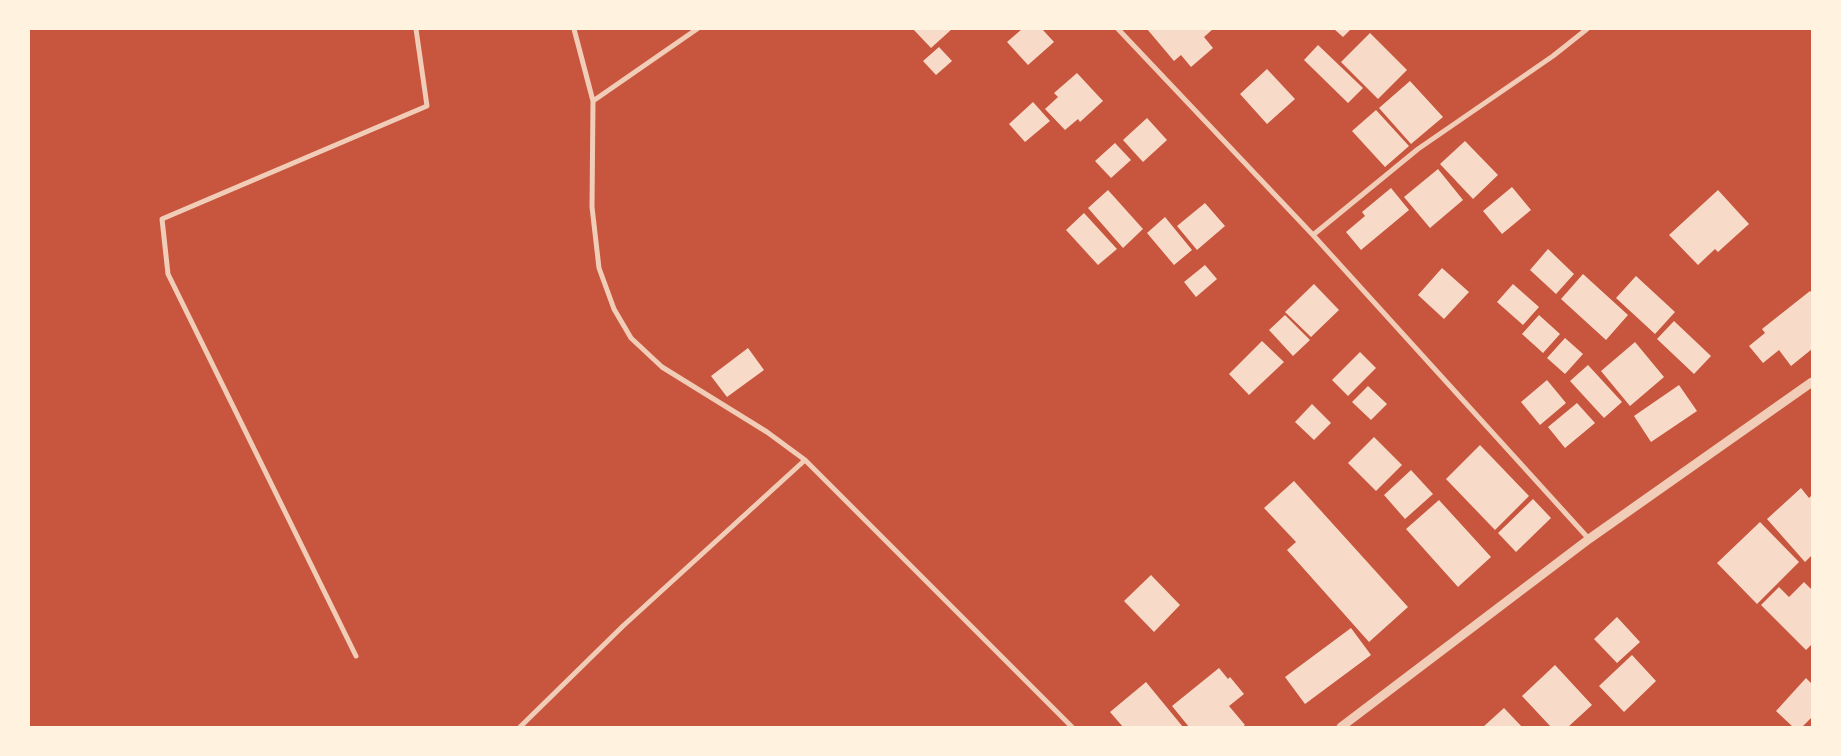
<!DOCTYPE html>
<style>
body{margin:0}
#map{position:relative;width:1841px;height:756px;overflow:hidden;background:#c8553d;font-family:Karla,sans-serif}
canvas{display:block}
.frame{position:absolute;inset:0;border:30px solid #fff3e0;pointer-events:none}
</style>
<div id="map">
<canvas width="1841" height="756"></canvas>
<div class="frame"></div>
</div>
<script>
const ctx = document.querySelector('canvas').getContext('2d');
ctx.lineJoin = 'round';
function fillPath(path, color) { ctx.fillStyle = color; ctx.fill(path, 'evenodd'); }
const toPath = rows => new Path2D(rows.map(r => 'M' + r).join(''));
function trace(path, color, width, dash) { ctx.strokeStyle = color; ctx.lineWidth = width; ctx.lineCap = dash ? 'butt' : 'round'; ctx.setLineDash(dash || []); ctx.stroke(path); }
fillPath(toPath([
 [913,29,952,29,931,48],
 [1022,29,1042,29,1054,42,1028,65,1007,42],
 [1147,29,1213,29,1204,37,1213,48,1191,67,1181,55,1174,61],
 [1334,29,1351,29,1343,37],
 [1370,33,1407,70,1378,99,1341,62],
 [1318,45,1363,88,1348,103,1304,60],
 [939,47,952,61,936,75,923,61],
 [1267,69,1295,99,1267,124,1240,94],
 [1077,73,1103,101,1080,122,1078,119,1065,130,1045,109,1058,97,1054,93],
 [1410,81,1443,117,1411,144,1379,108],
 [1033,102,1050,121,1025,142,1009,124],
 [1376,110,1409,146,1385,167,1352,131],
 [1147,118,1167,140,1143,162,1123,140],
 [1465,141,1498,175,1473,199,1440,164],
 [1115,143,1131,160,1111,178,1095,161],
 [1438,169,1463,200,1430,228,1404,197],
 [1512,187,1531,210,1502,234,1483,211],
 [1391,188,1409,210,1361,250,1346,232,1365,216,1362,212],
 [1108,190,1143,229,1123,248,1088,208],
 [1718,190,1749,224,1718,252,1715,249,1698,265,1669,235],
 [1205,203,1225,226,1197,250,1177,226],
 [1084,213,1117,249,1098,265,1066,230],
 [1165,217,1192,250,1174,265,1147,233],
 [1548,249,1574,274,1556,294,1530,270],
 [1205,265,1217,279,1196,297,1184,282],
 [1442,268,1469,292,1444,319,1418,295],
 [1583,274,1628,315,1606,340,1561,299],
 [1636,276,1675,312,1655,334,1616,298],
 [1314,284,1339,310,1311,337,1285,312],
 [1513,284,1539,307,1523,325,1497,302],
 [1810,291,1812,293,1812,349,1791,366,1779,350,1763,363,1749,346,1765,333,1762,329],
 [1285,315,1310,340,1293,356,1269,330],
 [1539,315,1560,334,1543,353,1522,334],
 [1674,321,1711,356,1694,374,1657,339],
 [1565,338,1583,354,1565,374,1547,358],
 [1262,341,1284,362,1249,395,1229,374],
 [1635,342,1664,377,1630,406,1601,371],
 [748,348,764,370,727,397,711,376],
 [1360,352,1376,368,1348,396,1332,380],
 [1588,365,1622,402,1604,418,1570,381],
 [1547,380,1566,403,1540,425,1521,402],
 [1679,385,1697,411,1651,442,1634,416],
 [1368,386,1387,404,1371,420,1352,402],
 [1577,403,1595,423,1565,448,1548,427],
 [1312,404,1331,423,1314,440,1295,422],
 [1374,437,1402,465,1376,491,1348,463],
 [1480,445,1529,496,1495,530,1446,479],
 [1411,470,1433,494,1405,519,1384,495],
 [1294,481,1408,607,1369,642,1287,550,1296,542,1264,508],
 [1801,488,1809,498,1812,495,1812,555,1805,562,1767,519],
 [1533,499,1551,518,1516,552,1498,533],
 [1439,500,1491,557,1458,587,1406,529],
 [1760,522,1799,562,1757,604,1717,563],
 [1151,575,1180,605,1154,632,1124,601],
 [1804,582,1812,590,1812,644,1806,650,1761,605,1779,587,1789,597],
 [1617,617,1640,642,1617,663,1594,639],
 [1351,628,1371,655,1305,704,1285,677],
 [1632,655,1656,681,1624,712,1599,686],
 [1555,665,1592,705,1568,727,1551,727,1522,696],
 [1219,668,1228,679,1230,677,1244,694,1229,706,1245,725,1242,727,1189,727,1172,706],
 [1806,678,1812,684,1812,717,1802,727,1793,727,1776,711],
 [1146,682,1183,727,1123,727,1110,712],
 [1504,708,1522,727,1483,727]
]), '#f7dbc8');
trace(toPath([
 [574,29,593,101,592,207,599,268,614,309,631,338,662,367,767,432,805,460,1072,727],
 [1118,29,1313,235,1589,539],
 [593,101,697,29],
 [1313,235,1418,149,1553,56,1587,29],
 [356,656,168,274,162,219,427,106,416,29],
 [520,727,623,626,805,460]
]), '#f1ccb7', 5);
trace(toPath([
 [1341,727,1589,539,1812,382]
]), '#f1ccb7', 9);
</script>
